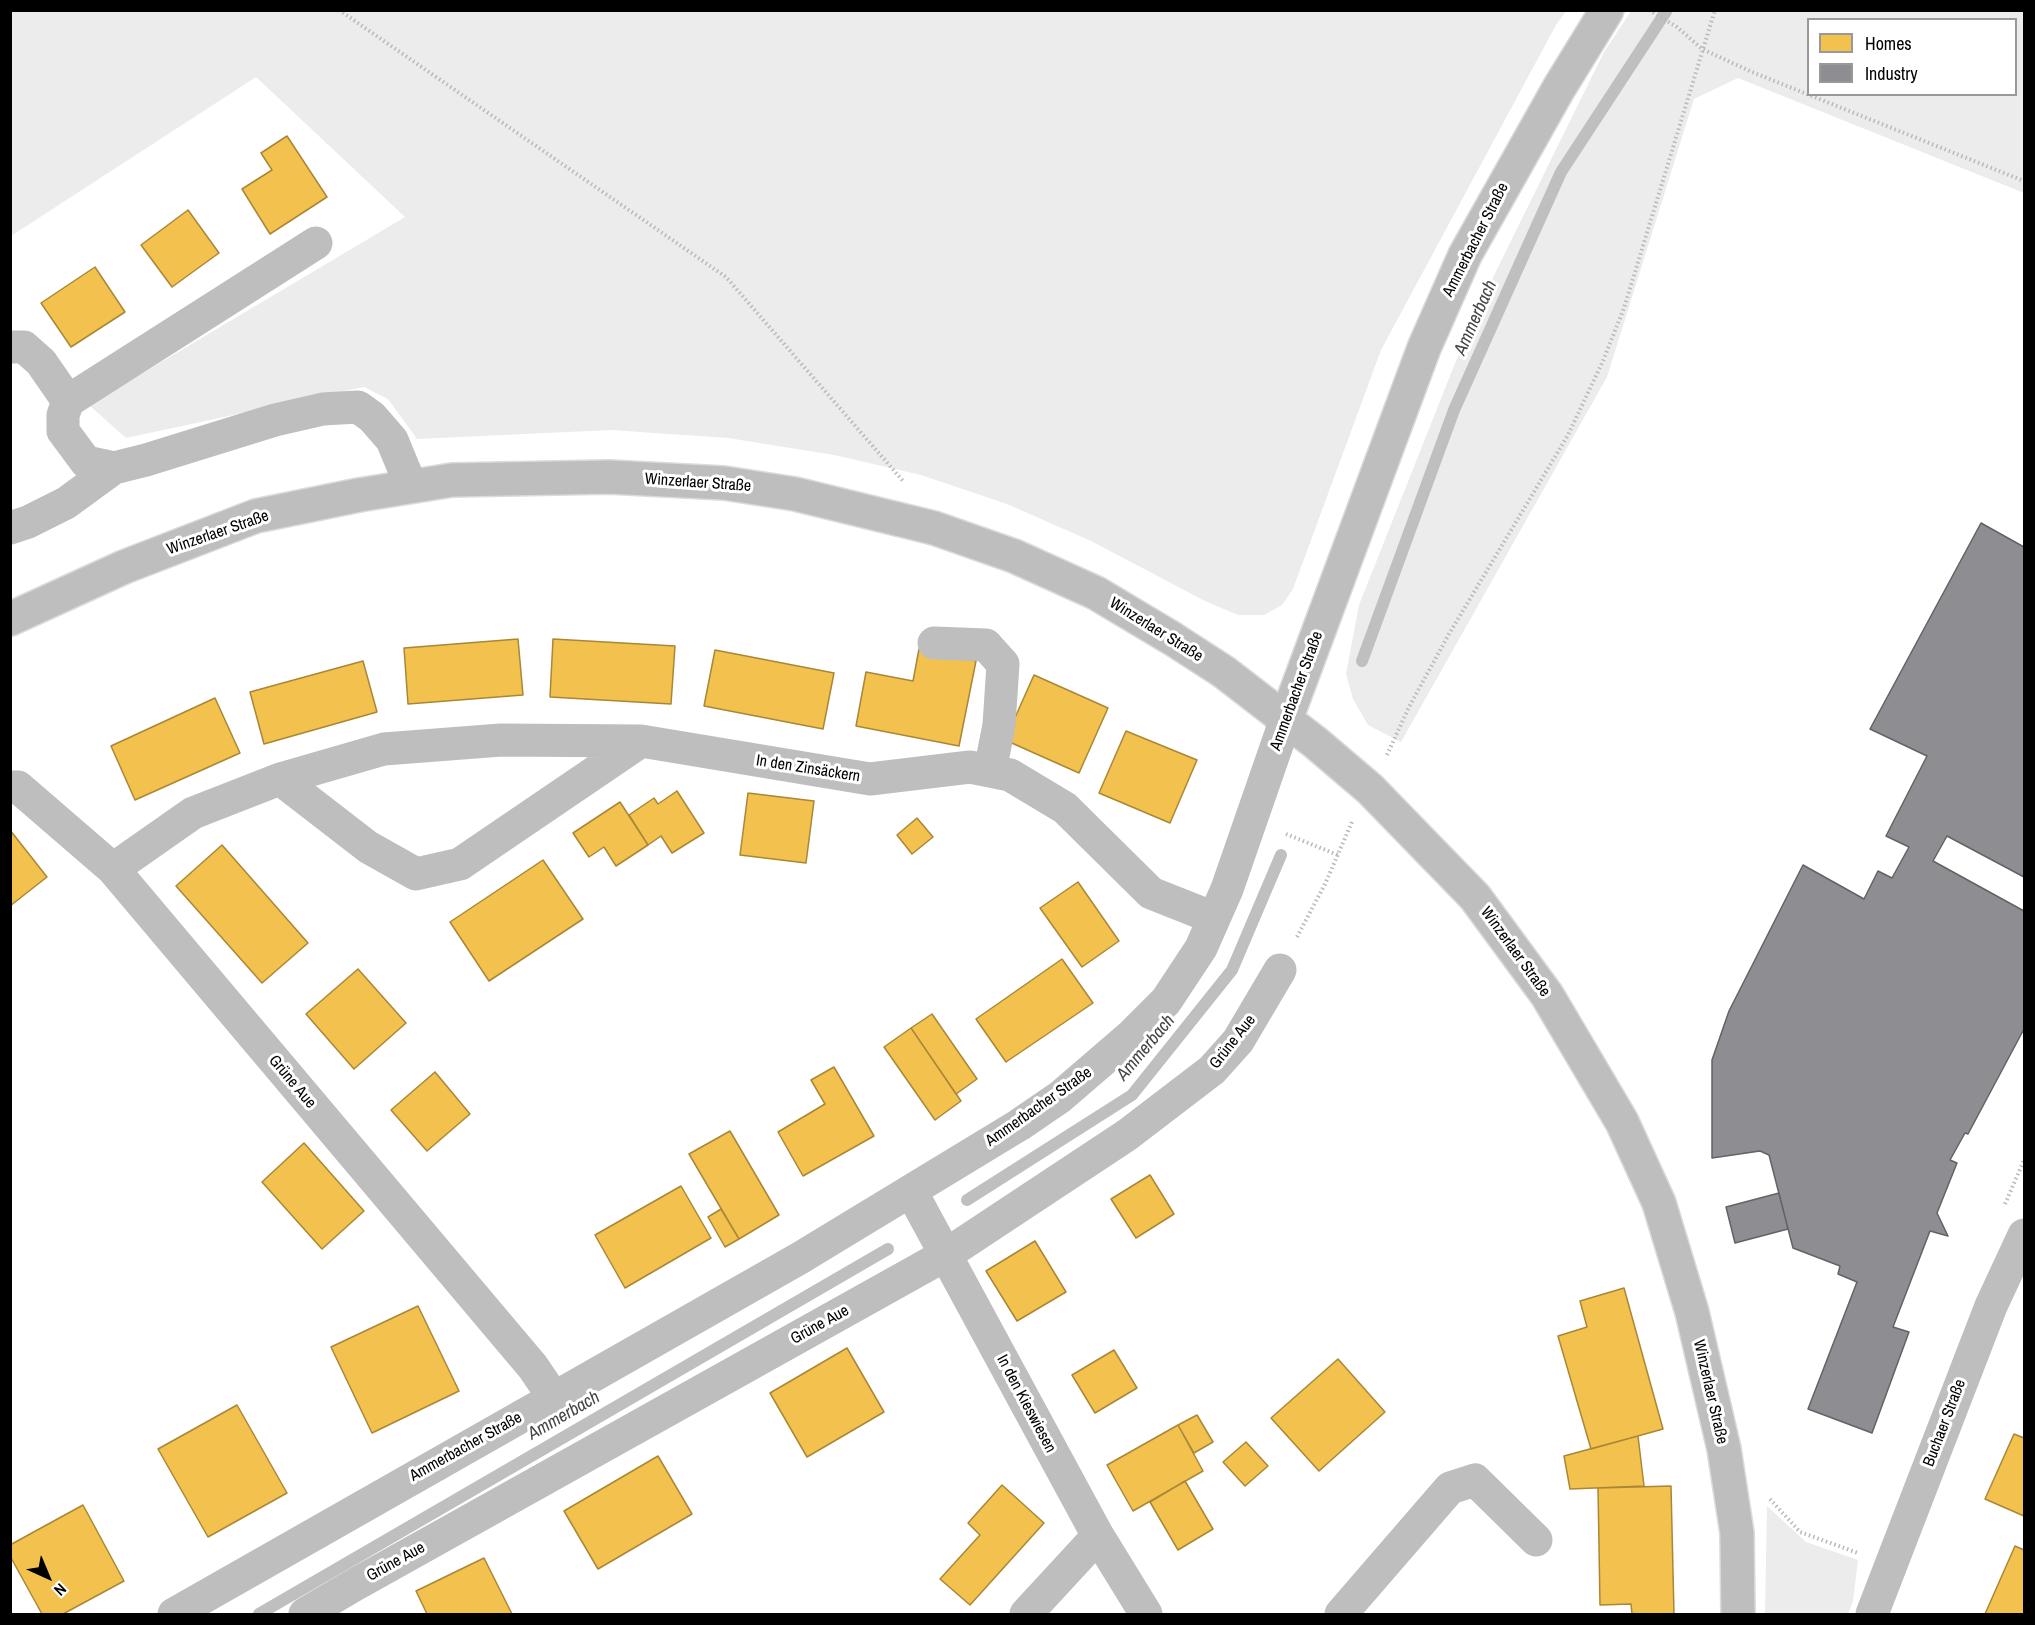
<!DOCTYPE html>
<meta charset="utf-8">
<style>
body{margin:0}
#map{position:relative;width:2035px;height:1625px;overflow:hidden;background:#fff;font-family:"Archivo Narrow",sans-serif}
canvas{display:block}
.frame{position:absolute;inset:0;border:12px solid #000;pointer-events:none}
.legend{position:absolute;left:1807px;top:18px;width:210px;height:78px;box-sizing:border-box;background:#fff;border:2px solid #999;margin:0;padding:8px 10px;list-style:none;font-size:18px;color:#000}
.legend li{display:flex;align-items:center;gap:12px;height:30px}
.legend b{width:30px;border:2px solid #999}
.north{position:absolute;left:18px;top:1547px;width:60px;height:60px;-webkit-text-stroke:4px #fff;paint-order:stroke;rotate:136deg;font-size:16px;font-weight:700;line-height:24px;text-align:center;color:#000}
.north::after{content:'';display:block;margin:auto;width:21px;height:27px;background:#000;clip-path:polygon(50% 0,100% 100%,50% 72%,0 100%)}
</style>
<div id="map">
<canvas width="2035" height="1625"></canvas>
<div class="frame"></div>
<ul class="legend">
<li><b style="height:16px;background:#f2c14e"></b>Homes</li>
<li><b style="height:16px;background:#8d8d92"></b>Industry</li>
</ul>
<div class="north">N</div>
</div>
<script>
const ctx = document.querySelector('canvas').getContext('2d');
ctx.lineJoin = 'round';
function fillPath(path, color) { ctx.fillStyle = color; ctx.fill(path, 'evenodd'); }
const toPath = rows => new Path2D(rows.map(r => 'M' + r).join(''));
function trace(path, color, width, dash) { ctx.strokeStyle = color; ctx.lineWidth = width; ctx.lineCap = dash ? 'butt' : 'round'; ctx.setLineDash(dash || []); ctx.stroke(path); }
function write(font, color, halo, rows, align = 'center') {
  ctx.font = font + ' "Archivo Narrow",sans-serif'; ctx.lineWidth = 6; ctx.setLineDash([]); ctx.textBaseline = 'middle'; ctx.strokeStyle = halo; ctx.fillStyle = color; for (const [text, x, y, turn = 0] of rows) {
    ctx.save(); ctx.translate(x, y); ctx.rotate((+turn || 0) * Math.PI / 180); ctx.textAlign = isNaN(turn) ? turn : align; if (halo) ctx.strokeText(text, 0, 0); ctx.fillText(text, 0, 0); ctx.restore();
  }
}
fillPath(toPath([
 [11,11,1566,11,1556,25,1381,350,1293,589,1282,605,1264,615,1238,615,1205,601,1091,541,1007,504,921,475,834,455,728,438,611,430,417,439,388,399,364,387,126,438,89,405,405,217,256,77,11,236],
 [1631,11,2024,11,2024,193,1738,78,1694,99,1607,377,1401,742,1368,725,1353,699,1346,674,1359,605,1473,318,1604,52],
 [1808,20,2016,20,2016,94,1808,94],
 [1767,1506,1806,1542,1858,1560,1853,1601,1848,1614,1765,1614]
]), '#ececec');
const homes = toPath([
 [287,136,327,197,270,234,242,189,272,170,261,153,287,136],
 [188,210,219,253,172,287,141,245,188,210],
 [95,267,125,312,71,347,41,303,95,267],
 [518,639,523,695,408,704,404,648,518,639],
 [553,639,675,646,671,704,550,697,553,639],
 [919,649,976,661,959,746,856,726,866,672,913,681,919,649],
 [715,650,834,673,823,729,704,706,715,650],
 [363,661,377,712,264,744,250,692,363,661],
 [1034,675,1108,708,1079,773,1005,740,1034,675],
 [215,698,240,753,135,800,111,746,215,698],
 [1126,731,1197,760,1170,823,1099,793,1126,731],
 [677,791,704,833,672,853,661,836,648,845,629,815,654,798,658,804,677,791],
 [748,793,814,801,806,863,740,855,748,793],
 [620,802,648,845,616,866,604,847,589,857,573,833,620,802],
 [917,818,933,837,912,854,897,835,917,818],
 [10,830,47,877,10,906,10,830],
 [222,845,308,943,262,983,176,886,222,845],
 [543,860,583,919,489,981,450,922,543,860],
 [1078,882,1119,941,1082,967,1040,908,1078,882],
 [1062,959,1093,1003,1006,1062,976,1019,1062,959],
 [358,969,406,1023,354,1069,306,1014,358,969],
 [932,1014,977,1079,956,1094,911,1028,932,1014],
 [911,1028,961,1101,935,1120,884,1047,911,1028],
 [834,1067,874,1136,803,1176,778,1132,825,1104,811,1080,834,1067],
 [435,1072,470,1114,427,1151,391,1110,435,1072],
 [730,1131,779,1215,739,1239,689,1154,730,1131],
 [304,1143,364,1211,322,1249,262,1182,304,1143],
 [1150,1175,1174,1214,1136,1238,1111,1199,1150,1175],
 [681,1186,711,1238,625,1288,595,1235,681,1186],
 [721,1209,739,1239,725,1247,708,1217,721,1209],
 [1035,1241,1066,1292,1017,1321,986,1271,1035,1241],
 [1624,1288,1663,1429,1591,1449,1558,1336,1587,1327,1580,1301,1624,1288],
 [418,1306,459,1391,372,1433,331,1347,418,1306],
 [847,1348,884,1412,807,1457,770,1393,847,1348],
 [1114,1350,1137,1388,1095,1413,1072,1375,1114,1350],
 [1338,1359,1385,1412,1319,1471,1271,1418,1338,1359],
 [237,1405,287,1493,208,1537,158,1449,237,1405],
 [1197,1415,1213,1442,1194,1453,1178,1425,1197,1415],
 [1178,1425,1203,1471,1133,1511,1107,1465,1178,1425],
 [2014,1434,2024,1438,2024,1516,1985,1499,2014,1434],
 [1638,1436,1644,1486,1570,1489,1564,1456,1638,1436],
 [1246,1442,1268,1466,1245,1486,1223,1462,1246,1442],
 [658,1456,692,1514,598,1569,564,1511,658,1456],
 [1185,1481,1213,1529,1178,1550,1150,1502,1185,1481],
 [1002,1485,1044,1523,970,1605,940,1579,980,1535,968,1523,1002,1485],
 [1671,1486,1674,1614,1632,1614,1631,1604,1600,1605,1598,1488,1671,1486],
 [83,1505,124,1581,63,1614,42,1614,10,1556,10,1545,83,1505],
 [2015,1546,2024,1550,2024,1614,1985,1614,2015,1546],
 [484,1558,512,1614,427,1614,416,1591,484,1558]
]);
fillPath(homes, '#f2c14e');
trace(homes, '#a98737', 1.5);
const industry = toPath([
 [1981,523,2024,547,2024,877,1947,836,1933,861,2024,911,2024,1029,1968,1134,1965,1133,1950,1160,1957,1163,1937,1213,1948,1236,1930,1231,1893,1327,1909,1332,1872,1433,1808,1409,1857,1282,1838,1274,1840,1266,1793,1248,1769,1155,1760,1151,1712,1158,1712,1060,1729,1011,1803,865,1864,899,1878,871,1892,878,1909,847,1886,836,1927,756,1870,729,1981,523],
 [1779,1193,1788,1229,1735,1243,1726,1207,1779,1193]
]);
fillPath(industry, '#8d8d92');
trace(industry, '#636366', 1.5);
trace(toPath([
 [1362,661,1454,410,1561,172,1667,10],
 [967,1200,1132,1095,1232,970,1281,855],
 [259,1614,888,1249]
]), '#bfbfbf', 12);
const major = toPath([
 [10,619,124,567,256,516,359,495,452,480,609,477,724,483,795,494,934,528,1014,556,1096,593,1173,639,1224,672,1316,743,1370,789,1475,897,1547,995,1622,1122,1659,1203,1692,1312,1724,1449,1737,1533,1738,1614],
 [1286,719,1424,348,1465,255,1559,88,1607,10]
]);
trace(major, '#dbdbdb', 36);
trace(toPath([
 [339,10,726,277,903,481],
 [1649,10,1677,27,1702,49,1752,72,2024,181],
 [1387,755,1409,707,1449,634,1568,435,1603,361,1624,308,1715,10],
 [1286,834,1338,855],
 [1297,937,1325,884,1352,822],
 [2005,1204,2024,1160],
 [1770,1499,1800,1532,1858,1553]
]), '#b9b9b9', 4, [1.5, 3]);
trace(toPath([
 [316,243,68,401,63,415,63,431,86,462,114,468,146,460,275,420,323,409,358,407,372,417,392,440,411,486],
 [10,347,24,347,41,362,68,401],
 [10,528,28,522,66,503,114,468],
 [934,643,986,645,1003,664,999,725,990,771],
 [280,779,368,847,416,874,460,864,641,741],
 [10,787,18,787,113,869,533,1367,554,1398],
 [113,869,193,813,280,779,384,749,501,740,641,741,870,779,970,767,1010,775,1065,808,1151,893,1214,918],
 [911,1191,1098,1536,1146,1614],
 [174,1614,800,1258,1019,1125,1060,1097,1132,1035,1166,1001,1201,948,1227,889,1286,719],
 [305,1614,356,1584,947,1254,1127,1135,1212,1070,1238,1041,1280,970],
 [1026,1614,1098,1536],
 [1341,1614,1450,1488,1475,1480,1536,1540],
 [1872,1614,1991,1306,2024,1235]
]), '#bebebe', 33);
trace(major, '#bebebe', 33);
write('16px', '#000', '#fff', [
 ["Ammerbacher Straße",1476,240,-63],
 ["Winzerlaer Straße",698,483,4],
 ["Winzerlaer Straße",218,533,-19],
 ["Winzerlaer Straße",1156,630,32],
 ["Ammerbacher Straße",1297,691,-70],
 ["In den Zinsäckern",808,769,9],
 ["Winzerlaer Straße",1515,952,54],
 ["Grüne Aue",1233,1042,-52],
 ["Grüne Aue",292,1082,50],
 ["Ammerbacher Straße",1039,1107,-35],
 ["Grüne Aue",820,1325,-29],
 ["Winzerlaer Straße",1710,1392,77],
 ["In den Kieswiesen",1026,1404,62],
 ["Buchaer Straße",1945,1423,-69],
 ["Ammerbacher Straße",466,1447,-29],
 ["Grüne Aue",396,1562,-29]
]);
write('italic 18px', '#444', '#fff', [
 ["Ammerbach",1476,318,-66],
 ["Ammerbach",1146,1048,-50],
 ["Ammerbach",564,1416,-30]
]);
</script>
